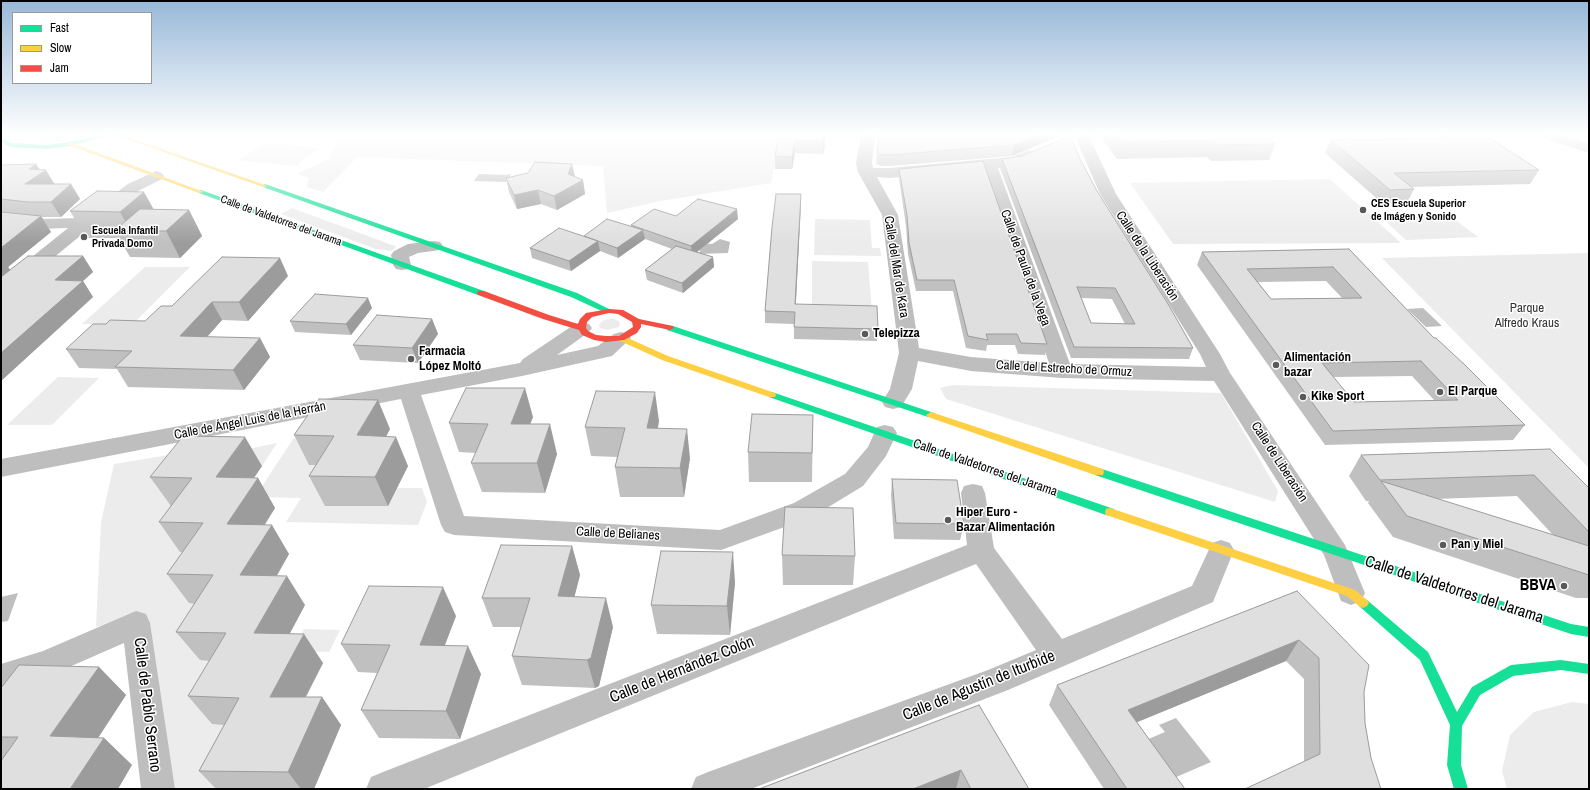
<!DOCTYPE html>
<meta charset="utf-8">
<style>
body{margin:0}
#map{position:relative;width:1590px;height:790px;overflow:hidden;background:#fff;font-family:"Archivo Narrow",sans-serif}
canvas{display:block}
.frame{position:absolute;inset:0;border:2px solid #000;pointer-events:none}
.legend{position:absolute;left:12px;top:12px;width:140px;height:72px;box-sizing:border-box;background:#fff;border:1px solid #999;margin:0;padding:5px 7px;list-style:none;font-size:12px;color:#000}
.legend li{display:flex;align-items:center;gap:8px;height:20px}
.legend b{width:20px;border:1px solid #999}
</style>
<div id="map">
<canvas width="1590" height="790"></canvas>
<div class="frame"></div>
<ul class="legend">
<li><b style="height:5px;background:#16e098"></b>Fast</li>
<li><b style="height:5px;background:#ffcf43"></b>Slow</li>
<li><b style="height:5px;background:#f24e42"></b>Jam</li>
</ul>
</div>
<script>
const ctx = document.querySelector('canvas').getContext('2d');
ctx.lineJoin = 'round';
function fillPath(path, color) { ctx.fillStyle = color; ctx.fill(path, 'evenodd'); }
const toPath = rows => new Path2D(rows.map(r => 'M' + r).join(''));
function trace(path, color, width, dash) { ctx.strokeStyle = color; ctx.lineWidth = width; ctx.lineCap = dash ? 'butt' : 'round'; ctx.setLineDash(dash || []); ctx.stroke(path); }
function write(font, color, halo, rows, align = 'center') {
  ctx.font = font + ' "Archivo Narrow",sans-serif'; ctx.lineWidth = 3; ctx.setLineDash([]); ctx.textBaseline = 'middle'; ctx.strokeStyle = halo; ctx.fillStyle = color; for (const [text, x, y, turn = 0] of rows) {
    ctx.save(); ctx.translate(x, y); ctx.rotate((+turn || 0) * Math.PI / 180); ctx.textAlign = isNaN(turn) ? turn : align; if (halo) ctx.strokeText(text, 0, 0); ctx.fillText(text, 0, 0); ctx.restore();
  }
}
fillPath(toPath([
 [54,134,98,134,66,140,48,142,33,141],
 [342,134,780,134,771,183,660,201,607,213,603,166,357,157,323,192,307,187,309,178,297,174,329,159],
 [266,143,320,148,295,166,239,160],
 [1330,179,1401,243,1173,244,1130,183],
 [292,208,395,246,396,247,392,251,376,249,281,214],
 [1450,216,1478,237,1406,240,1381,217],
 [815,219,870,220,872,248,880,248,881,256,814,255],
 [1589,253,1589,468,1382,258],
 [812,261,868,262,872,313,812,312],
 [145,267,190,267,132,325,82,324],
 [612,318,620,322,619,327,607,330,600,328,599,325,602,321],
 [58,377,99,378,52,425,7,425],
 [953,385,1221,393,1278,491,1275,502,946,399,940,388],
 [332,428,331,465,325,506,348,506,350,501,388,506,397,488,422,488,427,502,418,525,286,522,301,498,255,497,293,439],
 [277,443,262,466,238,466,204,552,241,725,229,789,175,789,145,616,96,627,101,522,114,464,187,452,187,462],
 [304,629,340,630,329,652,293,651],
 [1572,702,1589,704,1589,789,1507,789,1502,771,1510,735,1534,712]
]), '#ececec');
fillPath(toPath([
 [479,174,506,175,511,174,506,182,474,181],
 [720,239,730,242,728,253,699,254,702,243,712,244],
 [1423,308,1442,326,1426,327,1407,309],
 [18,593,8,621,1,622,1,597],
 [1176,718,1211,762,1174,778,1146,740,1165,732,1159,725]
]), '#bfbfbf');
fillPath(toPath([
 [861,134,875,134,872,163,873,168,889,168,989,159,1012,157,1029,150,1034,152,1037,155,1034,158,1020,164,998,168,1070,364,1206,367,1200,354,1100,194,1074,134,1088,134,1116,194,1220,354,1230,373,1345,545,1365,593,1361,601,1351,605,1341,601,1324,555,1214,381,1062,378,971,371,918,361,912,389,901,407,893,409,885,407,882,402,890,389,899,353,882,215,858,172,856,163,861,134],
 [983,169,1049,363,971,357,919,348,898,215,877,177,889,178,983,169],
 [1539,134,1559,134,1589,144,1589,153,1541,137,1539,134],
 [156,171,162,173,164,176,162,179,140,190,91,227,8,295,1,297,1,282,68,228,38,229,4,226,1,225,1,213,9,216,38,219,81,218,128,184,156,171],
 [434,241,440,242,443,246,440,250,418,253,409,257,411,265,408,269,402,270,396,269,393,265,391,255,394,251,408,244,434,241],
 [582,322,589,324,592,328,589,332,557,355,598,346,614,334,621,332,628,334,631,338,612,356,522,376,421,395,464,516,720,530,794,503,845,474,868,447,877,427,885,425,893,427,897,433,886,456,863,486,812,517,721,550,454,535,445,532,441,525,401,399,1,477,1,459,520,363,523,359,575,324,582,322],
 [973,484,982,486,985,493,994,548,1062,639,1192,586,1212,543,1221,540,1230,543,1234,550,1213,602,1008,690,751,789,691,789,696,777,708,772,988,670,1036,650,976,564,424,789,366,789,371,777,383,772,967,545,961,493,964,486,973,484],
 [136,611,146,614,150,623,175,789,141,789,124,643,60,671,1,692,1,664,43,651,136,611]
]), '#bebebe');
fillPath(toPath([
 [107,134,115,134,70,146,46,149,10,147,1,142,1,137,11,143,46,145,70,142,107,134],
 [265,184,577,293,613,311,609,313,606,313,571,297,263,187,262,186,265,184],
 [201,190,484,291,485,293,481,295,478,295,199,193,199,191,201,190],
 [667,326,673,326,934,413,936,415,934,417,928,417,667,330,666,328,667,326],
 [772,392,1114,509,1115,512,1114,515,1110,516,1106,515,769,397,768,395,772,392],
 [1099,468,1571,624,1589,627,1589,637,1571,634,1095,475,1094,472,1095,469,1099,468],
 [1363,598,1367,600,1428,652,1457,712,1472,687,1511,665,1561,660,1589,664,1589,674,1561,670,1513,676,1480,695,1462,726,1461,765,1468,789,1454,789,1447,765,1450,725,1420,660,1359,606,1357,603,1359,600,1363,598]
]), '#16e098');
fillPath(toPath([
 [112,134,119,134,268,186,263,187,112,134],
 [68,143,72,143,204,192,199,193,68,145,68,143],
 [621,335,668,356,775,393,776,395,775,397,769,397,662,360,618,340,617,338,618,336,621,335],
 [931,412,1103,469,1104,472,1103,475,1095,475,928,417,926,415,931,412],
 [1110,508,1355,590,1367,600,1369,603,1367,606,1363,608,1359,606,1347,596,1106,515,1105,512,1106,509,1110,508]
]), '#ffcf43');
fillPath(toPath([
 [478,291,484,291,549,315,578,324,580,319,586,313,609,309,623,310,639,319,673,326,674,328,670,330,641,324,641,327,637,333,624,340,606,342,594,340,582,335,579,330,543,319,478,295,477,293,478,291],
 [609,313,618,314,632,322,633,327,619,336,606,336,596,335,588,331,586,328,587,322,592,317,609,313]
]), '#f24e42');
fillPath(toPath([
 [787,134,826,134,825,150,824,149,823,154,795,153,792,169,775,169,775,156,786,136],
 [879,134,1060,134,1059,136,1012,156,889,166,882,166,876,164],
 [1098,134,1265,134,1275,144,1269,160,1211,161,1207,157,1117,159,1099,135],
 [1441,134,1483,134,1539,170,1530,184,1410,187,1414,189,1407,203,1383,204,1325,153,1331,140,1441,138],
 [1002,159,1080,159,1097,191,1193,348,1189,359,1071,358,1000,168],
 [1081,298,1112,299,1125,324,1091,323],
 [572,164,575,177,583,180,585,194,557,210,541,204,517,209,509,192,506,178],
 [1,165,40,170,55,184,71,184,80,199,61,217,42,217,51,232,8,267,10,270,83,256,93,272,83,281,93,297,1,381,1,212,4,212,1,212],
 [899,169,1047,344,1045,355,1018,354,1015,345,987,345,986,351,966,348,953,291,916,291,908,254,906,226,899,179],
 [801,194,796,304,878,329,877,341,794,339,794,324,765,323,765,311],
 [154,209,189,210,202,236,180,258,130,257,119,238,86,238,70,211],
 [676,216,738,219,697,252,713,257,714,267,683,293,647,280,645,270,672,249,645,239,618,258,600,251,571,271,532,258,530,248,631,226],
 [1349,249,1434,338,1525,425,1513,440,1325,445,1197,265,1202,252],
 [1326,281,1342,298,1271,299,1258,282],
 [1412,376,1435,401,1354,402,1333,377],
 [288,276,248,321,222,320,207,337,260,338,270,357,244,390,128,387,117,369,79,368,66,349,106,324,145,321,172,306],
 [372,308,351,335,295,332,290,321],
 [432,319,438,334,418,363,360,360,353,345],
 [813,415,812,482,749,482,748,452],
 [533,417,530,424,557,454,545,493,482,492,471,463,476,453,459,452,449,423],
 [659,421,658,428,690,458,684,497,620,497,615,467,617,457,591,456,585,427],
 [390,429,386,437,408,466,388,506,325,506,309,476,316,465,309,465,294,435],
 [1550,449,1589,488,1589,598,1576,598,1393,537,1368,503,1369,501,1366,501,1349,476,1361,455],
 [1517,496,1553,535,1436,499],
 [262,466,254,478,258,478,275,508,265,525,289,554,277,576,305,605,290,633,323,663,306,697,322,697,341,725,314,789,216,789,199,771,224,725,212,724,188,696,210,661,200,660,176,632,195,604,189,603,167,574,183,552,180,552,159,522,171,506,150,477],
 [892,479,964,524,960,540,894,539,891,496],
 [572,546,580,575,574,597,613,627,599,686,595,688,522,685,512,656,521,627,493,627,482,598],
 [782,555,855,556,853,585,783,585],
 [735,582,730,635,657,634,651,605],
 [1297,591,1364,692,1365,723,1371,758,1304,761,1304,679,1286,661,1137,722,1185,789,1104,789,1049,705,1057,685],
 [456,616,445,645,481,674,460,739,379,738,361,710,377,673,358,672,341,644],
 [99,667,126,695,98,738,104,738,132,765,1,789,1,688],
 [979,705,1029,789,759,789]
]), '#c0c0c0');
fillPath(toPath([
 [1041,134,1060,134,1059,136,1012,156,1014,145],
 [824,137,824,149,823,154,823,141],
 [795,141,795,153,792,169,792,157],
 [36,164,42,173,46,170,55,185,25,184,29,169],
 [572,164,575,177,583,180,585,194,557,210,554,196,568,174],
 [71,184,80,199,61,217,51,202],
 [538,190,541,204,517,209,514,195],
 [144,192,158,217,131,231,120,212],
 [801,194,801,205,795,316,795,304],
 [737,209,738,219,692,256,691,246],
 [189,210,202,236,180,258,166,231],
 [41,216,51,232,8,267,12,272,1,281,1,248],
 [643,230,645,239,618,258,617,248],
 [598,241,600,251,571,271,569,261],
 [83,256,93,272,83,281,93,297,1,381,1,353,55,280],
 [713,257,714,267,683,293,682,283],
 [280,258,288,276,248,321,239,302],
 [368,298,372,308,351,335,346,324],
 [212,302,222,320,191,355,180,336],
 [432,319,438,334,418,363,412,348],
 [260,338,270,357,244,390,233,370],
 [525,388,533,417,519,453,511,424],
 [655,392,659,421,652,457,647,428],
 [378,400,390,429,371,464,357,435],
 [550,424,557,454,545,493,537,463],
 [687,429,690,458,684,497,680,468],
 [245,437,262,466,234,507,216,477],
 [396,437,408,466,388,506,375,477],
 [258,478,275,508,246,553,227,524],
 [272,525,289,554,260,604,240,575],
 [572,546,580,575,567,626,558,596],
 [733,552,735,582,730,635,727,606],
 [287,576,305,605,275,661,254,633],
 [443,587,456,616,434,673,420,645],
 [606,598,613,627,599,686,595,688,587,660],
 [304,634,323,663,291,725,270,697],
 [1299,640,1286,661,1118,730,1128,710],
 [468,646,481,674,460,739,446,711],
 [99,667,126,695,81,764,50,736],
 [322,697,341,725,314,789,301,789,288,772],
 [104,738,132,765,118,789,70,789],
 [961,770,956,789,913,789]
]), '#9c9c9c');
const building = toPath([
 [787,134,826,134,826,137,824,137,823,141,795,141,792,157,775,156,779,136,786,136,787,134],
 [879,134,1041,134,1014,145,890,155,883,155,877,153,879,134],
 [1114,134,1265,134,1275,144,1216,145,1213,141,1121,142,1114,134],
 [1447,134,1483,134,1539,170,1394,173,1414,189,1390,190,1331,140,1348,140,1350,137,1353,140,1447,138,1447,134],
 [1070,136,1080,159,1097,191,1168,304,1193,348,1074,347,1002,159,1022,156,1070,136],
 [1077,287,1115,288,1135,324,1091,323,1077,287],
 [983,161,1047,344,1021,343,1017,334,986,334,988,340,968,336,954,280,917,280,909,243,907,215,899,169,983,161],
 [535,162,572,164,568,174,583,180,554,196,538,190,514,195,506,178,528,173,535,162],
 [36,164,29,169,46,170,25,184,71,184,51,202,28,202,1,199,1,165,36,164],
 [97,191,144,192,120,212,70,211,97,191],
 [776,194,801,194,795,304,877,306,878,329,794,327,795,312,765,311,772,227,776,194],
 [698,199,737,209,691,246,631,225,654,209,676,216,698,199],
 [140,209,189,210,166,231,114,231,140,209],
 [1,212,41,216,1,248,1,212],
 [607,219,643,230,617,248,584,236,607,219],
 [559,228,598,241,569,261,530,248,559,228],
 [676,246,713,257,682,283,645,270,676,246],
 [1349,249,1434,338,1436,338,1466,366,1525,425,1333,431,1202,252,1349,249],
 [1333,267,1362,298,1271,299,1247,269,1333,267],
 [1421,361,1458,400,1354,402,1322,363,1421,361],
 [28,256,83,256,55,280,83,281,1,353,1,277,28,256],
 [222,257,280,258,239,302,212,302,180,336,260,338,233,370,115,367,132,351,66,349,93,324,106,324,110,320,145,321,161,306,172,306,222,257],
 [315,294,368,298,346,324,290,321,315,294],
 [377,315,432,319,412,348,353,345,377,315],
 [466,388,525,388,511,424,550,424,537,463,471,463,488,424,449,423,466,388],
 [596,391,655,392,647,428,687,429,680,468,615,467,625,428,585,427,596,391],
 [319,399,378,400,357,435,396,437,375,477,309,476,334,436,294,435,319,399],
 [752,414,813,415,812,453,748,452,752,414],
 [183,436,245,437,216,477,258,478,227,524,272,525,240,575,287,576,254,633,304,634,270,697,322,697,288,772,199,771,239,698,188,696,226,633,176,632,213,575,167,574,203,523,159,522,192,478,150,477,183,436],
 [1550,449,1589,488,1589,532,1534,475,1380,480,1361,455,1550,449],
 [892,479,957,480,964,524,896,523,892,479],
 [1381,481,1589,546,1589,575,1407,516,1381,481],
 [785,507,853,508,855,556,782,555,785,507],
 [501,545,572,546,558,596,606,598,591,658,587,660,512,656,530,598,482,598,501,545],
 [661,551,733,552,727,606,651,605,661,551],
 [369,586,443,587,420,645,468,646,446,711,361,710,390,645,341,644,369,586],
 [1297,591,1369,665,1364,692,1365,723,1371,758,1381,789,1245,789,1320,754,1319,658,1299,640,1128,710,1185,789,1127,789,1057,685,1297,591],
 [19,665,99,667,50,736,104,738,70,789,1,789,1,761,18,737,1,737,1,688,19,665],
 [979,705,1029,789,971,789,961,770,913,789,759,789,979,705]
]);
fillPath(building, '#dfdfdf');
trace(building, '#9c9c9c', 1);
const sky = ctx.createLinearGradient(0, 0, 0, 244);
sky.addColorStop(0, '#97b8d8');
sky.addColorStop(0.55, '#fff');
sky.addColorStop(1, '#ffffff00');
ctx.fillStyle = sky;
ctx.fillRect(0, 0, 1590, 244);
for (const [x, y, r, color] of [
 [1363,210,4,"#595959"],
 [84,237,4,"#595959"],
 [865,334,4,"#595959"],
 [411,359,4,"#595959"],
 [1276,365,4,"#595959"],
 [1440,392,4,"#595959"],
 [1303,397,4,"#595959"],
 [948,520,4,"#595959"],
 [1443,545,4,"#595959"],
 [1564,586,4,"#595959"]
]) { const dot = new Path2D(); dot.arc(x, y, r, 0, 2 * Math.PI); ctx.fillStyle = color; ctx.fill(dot); trace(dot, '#fff', 1.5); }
write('bold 11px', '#000', '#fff', [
 ["CES Escuela Superior",1371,204],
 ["de Imágen y Sonido",1371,217],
 ["Escuela Infantil",92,231],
 ["Privada Domo",92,244]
], 'left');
write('11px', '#000', '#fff', [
 ["Calle de Valdetorres del Jarama",281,221,20]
]);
write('13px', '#000', '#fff', [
 ["Calle de la Liberación",1147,256,57],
 ["Calle del Mar de Kara",896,267,81],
 ["Calle de Paula de la Vega",1025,268,70],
 ["Calle del Estrecho de Ormuz",1064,369,3],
 ["Calle de Ángel Luis de la Herrán",250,421,-11],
 ["Calle de Liberación",1279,462,57],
 ["Calle de Valdetorres del Jarama",985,468,19],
 ["Calle de Belianes",618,534,3]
]);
write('13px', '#333', '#fff', [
 ["Parque",1527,309],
 ["Alfredo Kraus",1527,324]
]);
write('bold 13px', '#000', '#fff', [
 ["Telepizza",873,334],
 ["Farmacia",419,352],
 ["López Moltó",419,367],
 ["Alimentación",1284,358],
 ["bazar",1284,373],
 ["El Parque",1448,392],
 ["Kike Sport",1311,397],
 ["Hiper Euro -",956,513],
 ["Bazar Alimentación",956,528],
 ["Pan y Miel",1451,545]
], 'left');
write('bold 16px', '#000', '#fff', [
 ["BBVA",1556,586]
], 'right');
write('16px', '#000', '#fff', [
 ["Calle de Valdetorres del Jarama",1454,590,18],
 ["Calle de Hernández Colón",682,670,-22],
 ["Calle de Agustín de Iturbide",979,686,-22],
 ["Calle de Pablo Serrano",147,705,83]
]);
</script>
